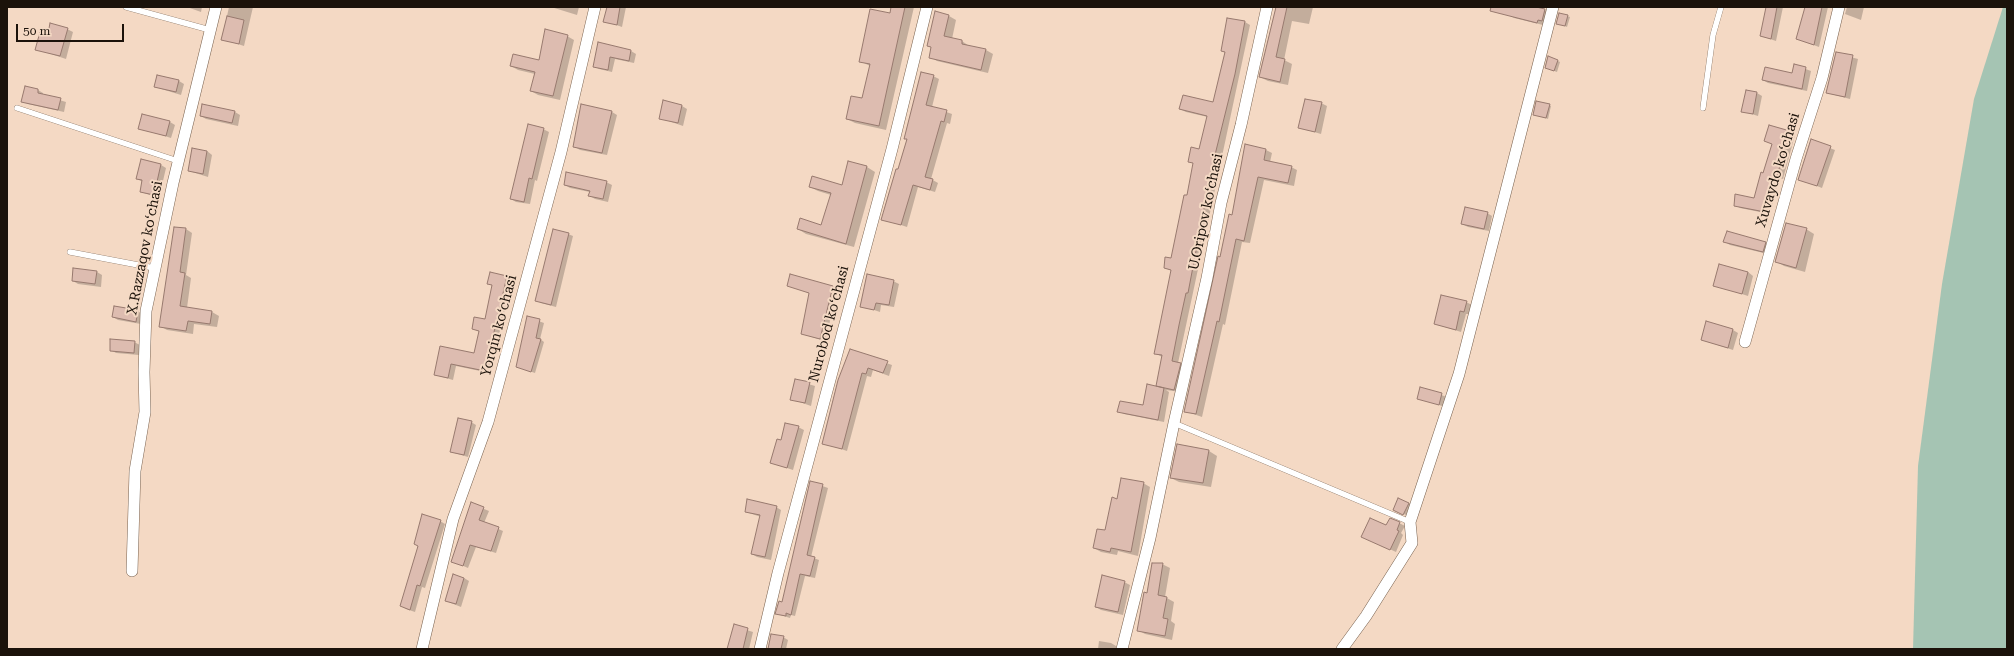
<!DOCTYPE html>
<meta charset="utf-8">
<style>
body{margin:0}
#map{position:relative;width:2014px;height:656px;overflow:hidden;background:#f4d9c4;font-family:"Roboto Serif",serif}
canvas{display:block}
.frame{position:absolute;inset:0;border:8px solid #1b120a;pointer-events:none}
.scale{position:absolute;left:16px;top:24px;width:108px;height:18px;box-sizing:border-box;border:2px solid #1b120a;border-top:0;padding-left:5px;font-size:12px;line-height:14px;white-space:nowrap;color:#1b120a;-webkit-text-stroke:3px #f4d9c4;paint-order:stroke}
</style>
<div id="map">
<canvas width="2014" height="656"></canvas>
<div class="frame"></div>
<div class="scale">50 m</div>
</div>
<script>
const ctx = document.querySelector('canvas').getContext('2d');
ctx.lineJoin = 'round';
function fillPath(path, color) { ctx.fillStyle = color; ctx.fill(path, 'evenodd'); }
const toPath = rows => new Path2D(rows.map(r => 'M' + r).join(''));
function trace(path, color, width, dash) { ctx.strokeStyle = color; ctx.lineWidth = width; ctx.lineCap = dash ? 'butt' : 'round'; ctx.setLineDash(dash || []); ctx.stroke(path); }
function write(font, color, halo, rows, align = 'center') {
  ctx.font = font + ' "Roboto Serif",serif'; ctx.lineWidth = 4; ctx.setLineDash([]); ctx.textBaseline = 'middle'; ctx.strokeStyle = halo; ctx.fillStyle = color; for (const [text, x, y, turn = 0] of rows) {
    ctx.save(); ctx.translate(x, y); ctx.rotate((+turn || 0) * Math.PI / 180); ctx.textAlign = isNaN(turn) ? turn : align; if (halo) ctx.strokeText(text, 0, 0); ctx.fillText(text, 0, 0); ctx.restore();
  }
}
fillPath(toPath([
 [2003,7,2007,7,2007,649,1913,649,1918,466,1942,284,1974,99]
]), '#a5c4b3');
fillPath(toPath([
 [187,7,202,7,201,12],
 [229,7,253,7,244,46,222,39],
 [551,7,579,7,577,15],
 [608,7,626,7,622,27,605,21],
 [892,7,914,7,886,130,855,123,847,119,863,99,870,66,860,61,891,15],
 [1275,7,1313,7,1309,24,1292,21,1284,60,1292,64,1288,85,1268,81,1260,77,1275,15],
 [1510,7,1532,7,1545,10,1550,13,1548,23,1543,22,1543,25,1514,18,1509,15],
 [1767,7,1783,7,1776,41,1761,36],
 [1802,7,1828,7,1819,47,1797,39,1805,8],
 [1847,7,1864,7,1861,20,1845,14],
 [936,12,949,16,956,20,952,39,962,41,969,46,986,50,993,54,988,73,937,61,930,57,932,48,928,45],
 [1567,16,1570,17,1567,27,1557,23],
 [1245,22,1250,25,1178,363,1186,367,1180,392,1166,390,1169,392,1164,422,1124,414,1118,411,1144,406,1161,388,1157,386,1162,357,1155,353,1172,271,1165,268,1172,260,1188,196,1194,164,1189,161,1200,150,1208,117,1186,112,1180,109,1214,103,1226,53,1222,51],
 [67,29,73,32,66,59,36,49,48,35],
 [567,36,574,40,560,100,538,95,531,91,535,74,518,70,511,66,540,62],
 [599,43,631,51,636,54,634,63,615,59,612,72,599,69,594,66],
 [1836,53,1858,59,1850,99,1827,93],
 [1558,61,1560,62,1557,72,1546,68],
 [1795,65,1811,71,1807,91,1768,83,1763,80,1793,74],
 [933,76,939,79,932,107,952,114,950,124,947,123,931,179,938,183,935,192,918,187,907,227,883,219,899,171,908,140,905,138],
 [179,81,184,84,181,95,155,87],
 [25,87,38,90,43,93,43,95,66,102,64,112,28,104,22,101],
 [1757,93,1762,96,1758,116,1742,111],
 [1321,103,1327,106,1321,134,1300,128],
 [1549,105,1551,106,1548,119,1536,115],
 [582,106,612,112,617,115,607,155,580,150,575,147],
 [682,106,687,109,683,126,660,118],
 [235,112,240,115,238,126,206,119,201,116],
 [170,122,175,125,171,138,139,128],
 [543,129,549,132,537,181,535,180,530,204,516,202,511,199],
 [1790,132,1795,135,1783,179,1779,178,1770,214,1740,208,1735,205,1755,199,1773,144,1765,141],
 [1811,141,1835,150,1822,188,1799,179],
 [1245,146,1266,150,1272,153,1270,162,1291,167,1297,170,1294,186,1264,180,1250,243,1242,242,1225,325,1223,324,1202,417,1185,411,1221,258,1233,216],
 [207,151,212,155,208,177,189,171],
 [849,162,867,167,875,172,854,247,806,234,798,229,822,226,831,195,818,191,810,187,842,186],
 [161,165,166,168,159,198,141,192,143,182,137,179],
 [606,182,612,185,608,202,595,199,590,196,590,192,570,188,565,185],
 [1487,213,1492,216,1489,231,1468,227,1462,224],
 [186,229,192,233,186,275,191,278,187,308,212,312,219,316,217,327,194,324,193,334,167,330,160,326],
 [1806,229,1814,234,1805,272,1784,266,1776,261],
 [568,234,573,236,556,307,541,303,536,300],
 [1725,242,1765,243,1771,246,1768,254,1730,245],
 [97,272,102,275,101,287,78,284,73,281],
 [1748,272,1753,276,1748,296,1714,285],
 [791,276,838,289,825,341,802,334,810,293,788,285],
 [507,277,512,280,490,373,456,366,453,380,435,375,440,347,475,354,480,332,473,329,486,320,493,286,488,283],
 [893,281,899,284,894,307,881,305,880,312,862,306],
 [1466,302,1472,305,1469,314,1466,314,1461,332,1435,324],
 [137,311,143,314,141,324,118,320,113,317],
 [528,317,544,323,540,339,544,342,535,373,517,367],
 [1733,330,1738,333,1733,350,1702,340],
 [134,342,140,345,139,355,116,353,111,350],
 [851,351,892,365,889,376,873,370,871,377,867,376,847,451,823,443],
 [795,380,815,386,811,406,791,399],
 [1421,388,1447,397,1445,407,1418,398],
 [471,422,476,425,468,457,451,452],
 [798,427,804,430,793,470,772,463,782,441],
 [1209,451,1217,456,1211,487,1179,482,1171,478],
 [811,482,828,488,811,557,819,560,815,578,805,576,795,616,791,615,790,618,777,614,783,603],
 [1143,483,1150,487,1138,556,1118,551,1117,555,1101,552,1094,548,1105,532,1118,500],
 [1409,503,1411,505,1406,515,1397,511],
 [472,504,489,511,484,523,503,531,496,553,476,547,468,568,452,561],
 [776,507,781,510,771,560,757,557,752,554,761,517,746,512],
 [440,521,445,524,425,588,422,587,415,612,406,609,401,606],
 [1399,523,1405,526,1401,533,1403,535,1396,552,1368,539,1387,526],
 [1162,564,1170,568,1165,597,1174,602,1171,621,1175,624,1172,640,1145,634,1138,630,1148,594],
 [464,578,469,581,461,607,446,601],
 [1124,582,1130,585,1123,615,1101,610,1096,607],
 [734,626,753,632,749,649,731,649],
 [783,637,788,640,786,649,769,649],
 [1099,641,1111,643,1116,646,1116,649,1098,649]
]), '#0003');
const building = toPath([
 [607,7,620,7,617,25,603,22,607,7],
 [891,7,905,7,879,126,846,119,851,96,862,98,870,64,859,62,870,9,890,13,891,7],
 [1276,7,1287,7,1276,57,1285,59,1280,82,1259,77,1276,7],
 [1491,7,1536,7,1545,9,1542,21,1538,20,1537,23,1490,11,1491,7],
 [1766,7,1777,7,1771,39,1760,36,1766,7],
 [1805,7,1822,7,1814,45,1796,39,1805,7],
 [935,11,949,15,944,36,962,40,962,44,986,49,981,70,929,58,931,47,927,46,935,11],
 [1559,13,1568,15,1565,26,1556,24,1559,13],
 [227,16,244,20,239,44,221,40,227,16],
 [1227,18,1245,21,1235,74,1212,167,1188,293,1186,293,1179,325,1172,361,1181,363,1174,390,1156,386,1162,355,1154,354,1171,270,1164,268,1165,257,1171,258,1184,195,1187,195,1193,163,1188,162,1191,147,1199,149,1207,116,1179,109,1183,95,1213,102,1225,52,1221,51,1227,18],
 [50,23,68,28,60,56,35,50,40,32,48,34,50,23],
 [545,29,568,35,553,96,530,91,535,72,510,66,513,54,539,60,545,29],
 [598,42,631,50,629,61,610,57,608,70,593,67,598,42],
 [1836,52,1853,55,1845,97,1826,93,1836,52],
 [1548,56,1558,60,1554,71,1545,68,1548,56],
 [1794,64,1806,67,1802,89,1762,80,1765,67,1792,73,1794,64],
 [921,72,934,75,926,105,947,110,944,122,941,121,925,177,933,179,930,190,913,185,901,225,881,220,896,169,898,169,907,139,904,139,921,72],
 [157,75,179,80,176,92,154,87,157,75],
 [25,86,38,89,38,93,61,98,58,110,21,102,25,86],
 [1746,90,1757,92,1753,114,1741,112,1746,90],
 [1305,99,1322,102,1315,132,1298,128,1305,99],
 [663,100,682,105,678,123,659,119,663,100],
 [1536,101,1550,104,1546,118,1533,115,1536,101],
 [202,104,235,111,232,123,200,116,202,104],
 [581,104,612,111,602,153,573,147,581,104],
 [142,114,170,121,166,136,138,129,142,114],
 [528,124,544,128,532,179,529,178,524,202,510,199,528,124],
 [1769,125,1790,131,1777,176,1774,175,1765,212,1734,206,1735,194,1754,198,1761,172,1763,173,1772,144,1764,141,1769,125],
 [1811,139,1831,146,1817,186,1798,180,1811,139],
 [1245,144,1266,149,1264,160,1292,166,1288,183,1258,177,1244,241,1236,239,1219,322,1217,321,1196,414,1184,412,1218,256,1220,257,1229,214,1232,215,1245,144],
 [192,148,207,151,203,174,188,171,192,148],
 [141,159,161,164,154,195,140,192,142,180,136,179,141,159],
 [848,161,867,166,846,244,797,229,800,218,821,225,831,193,809,187,812,176,842,185,848,161],
 [566,172,607,181,603,199,588,196,590,191,564,185,566,172],
 [1465,207,1488,212,1484,229,1461,224,1465,207],
 [1786,223,1807,228,1796,268,1775,262,1786,223],
 [174,227,186,228,180,272,185,273,180,306,212,311,210,324,188,321,186,331,159,327,174,227],
 [553,229,569,233,551,305,535,301,553,229],
 [1727,231,1766,242,1763,252,1723,242,1727,231],
 [1719,264,1748,272,1742,294,1713,286,1719,264],
 [73,268,97,271,95,284,72,281,73,268],
 [490,272,507,276,485,371,451,364,448,378,434,375,440,346,474,353,479,331,472,329,474,317,485,319,492,285,487,284,490,272],
 [790,274,833,286,820,339,801,334,809,293,787,286,790,274],
 [867,274,894,280,889,305,876,303,874,310,860,307,867,274],
 [1441,295,1467,301,1464,312,1460,311,1456,330,1434,324,1441,295],
 [114,306,138,310,136,322,112,317,114,306],
 [527,316,540,319,536,338,541,339,531,372,516,367,527,316],
 [1706,321,1733,329,1728,348,1701,340,1706,321],
 [110,339,135,341,134,353,110,351,110,339],
 [850,349,888,361,883,373,868,368,866,374,862,373,842,449,822,444,838,380,850,349],
 [795,379,810,382,805,403,790,400,795,379],
 [1147,384,1164,388,1158,420,1117,412,1120,401,1143,405,1147,384],
 [1420,387,1442,393,1439,405,1417,399,1420,387],
 [458,418,472,421,464,455,450,452,458,418],
 [785,423,799,426,787,468,770,463,777,439,781,440,785,423],
 [1177,444,1209,450,1203,483,1170,478,1177,444],
 [1121,478,1144,482,1131,552,1111,548,1110,552,1093,548,1097,529,1105,530,1112,497,1117,499,1121,478],
 [810,481,823,484,807,555,815,557,810,576,800,574,791,615,786,613,786,616,775,614,779,601,782,602,810,481],
 [1398,498,1409,503,1403,515,1393,510,1398,498],
 [747,499,777,506,765,557,751,554,760,515,745,512,747,499],
 [471,502,484,507,479,520,499,527,491,551,470,545,463,566,451,562,471,502],
 [422,514,441,520,420,586,417,585,410,610,400,606,418,546,414,544,422,514],
 [1370,518,1386,525,1390,518,1400,522,1397,530,1399,531,1390,550,1361,537,1370,518],
 [1152,563,1163,563,1158,595,1167,597,1163,618,1168,619,1165,636,1137,631,1144,592,1147,593,1152,563],
 [453,574,464,578,456,604,445,601,453,574],
 [1102,575,1125,581,1118,612,1095,607,1102,575],
 [734,624,748,628,743,649,727,649,734,624],
 [771,634,784,636,781,649,768,649,771,634]
]);
fillPath(building, '#ddbcb0');
trace(building, '#97796e', 1);
const lane = toPath([
 [126,7,210,30],
 [17,108,178,161],
 [1703,108,1713,35,1721,7],
 [70,252,154,268],
 [1174,423,1410,522]
]);
const street = toPath([
 [1745,342,1796,159,1822,78,1839,7],
 [132,571,135,471,145,412,144,372,146,311,173,183,216,7],
 [422,649,453,519,488,422,561,152,595,7],
 [760,649,778,573,892,149,927,7],
 [1122,649,1150,538,1174,423,1207,278,1221,203,1241,125,1267,7],
 [1342,649,1366,616,1412,543,1410,522,1459,374,1553,7]
]);
trace(lane, '#79624f', 6);
trace(street, '#79624f', 12);
trace(lane, '#fff', 5.5);
trace(street, '#fff', 11);
write('14px', '#1b120a', '#f4d9c4', [
 ["Xuvaydo koʻchasi",1778,170,-73],
 ["U.Oripov koʻchasi",1206,212,-78],
 ["X.Razzaqov koʻchasi",145,248,-79],
 ["Nurobod koʻchasi",829,324,-75],
 ["Yorqin koʻchasi",499,326,-75]
]);
</script>
